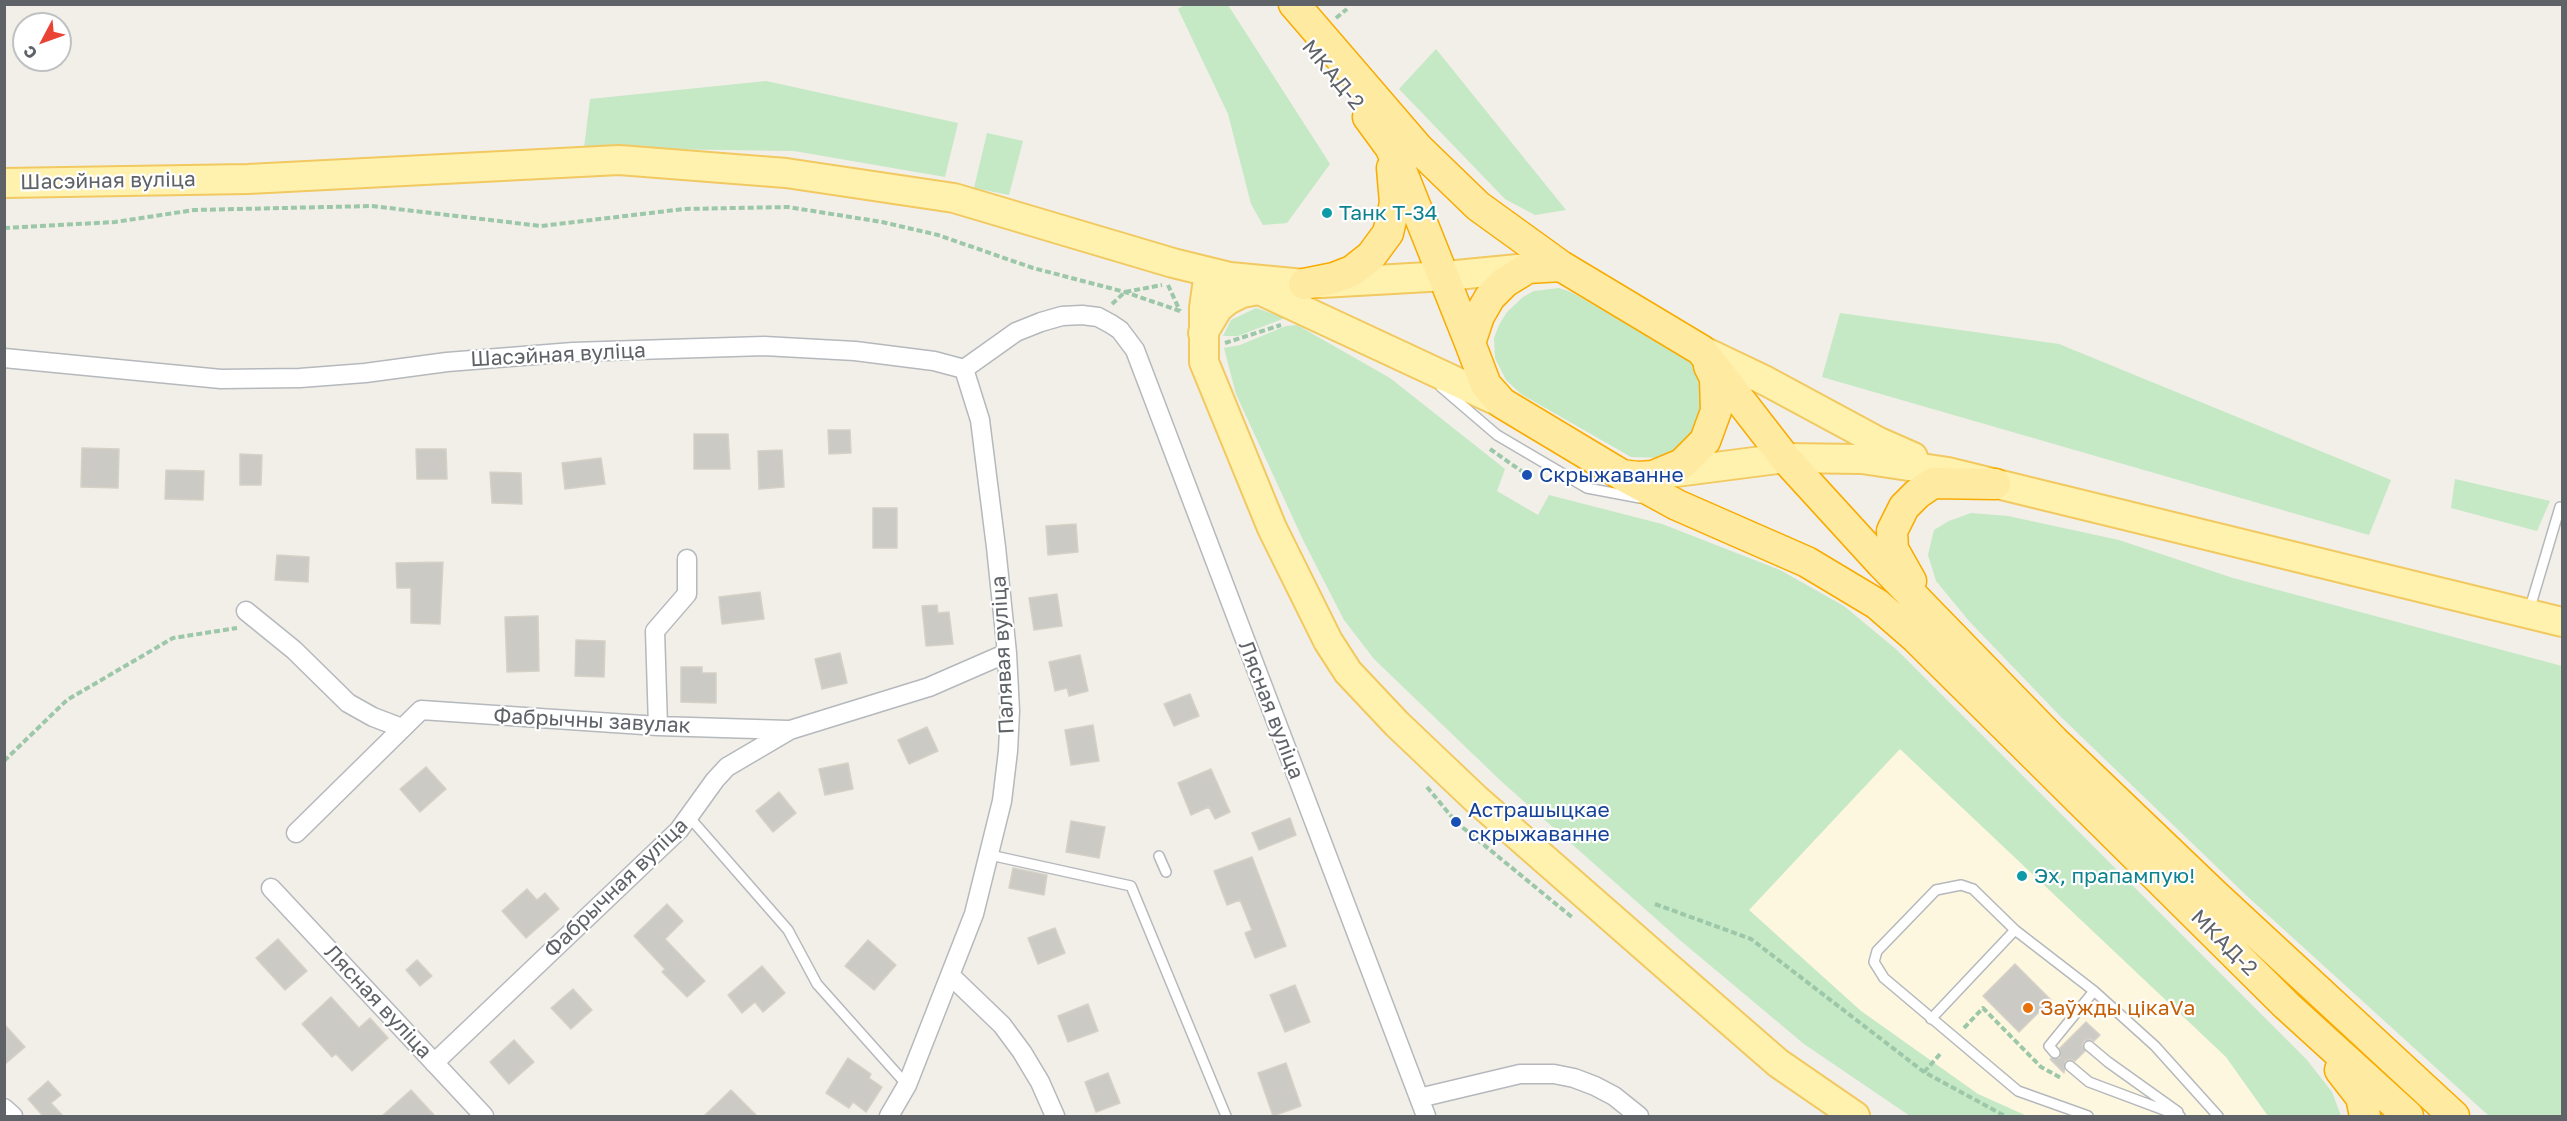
<!DOCTYPE html>
<meta charset="utf-8">
<style>
body{margin:0}
#map{position:relative;width:2567px;height:1121px;overflow:hidden;background:#f1efe8;font-family:"Golos Text",sans-serif}
canvas{display:block}
.frame{position:absolute;inset:0;border:6px solid #5f6368;pointer-events:none}
.north{position:absolute;left:12px;top:12px;width:60px;height:60px;box-sizing:border-box;background:#fff;border:2px solid #bfc1c3;border-radius:50%;rotate:229deg;font-size:16px;font-weight:700;line-height:24px;text-align:center;color:#5f6368}
.north::after{content:'';display:block;margin:auto;width:21px;height:27px;background:#ea4335;clip-path:polygon(50% 0,100% 100%,50% 72%,0 100%)}
</style>
<div id="map">
<canvas width="2567" height="1121"></canvas>
<div class="frame"></div>
<div class="north">С</div>
</div>
<script>
const ctx = document.querySelector('canvas').getContext('2d');
ctx.lineJoin = 'round';
function fillPath(path, color) { ctx.fillStyle = color; ctx.fill(path, 'evenodd'); }
const toPath = rows => new Path2D(rows.map(r => 'M' + r).join(''));
function trace(path, color, width, dash) { ctx.strokeStyle = color; ctx.lineWidth = width; ctx.lineCap = dash ? 'butt' : 'round'; ctx.setLineDash(dash || []); ctx.stroke(path); }
function write(font, color, halo, rows, align = 'center') {
  ctx.font = font + ' "Golos Text",sans-serif'; ctx.lineWidth = 4.5; ctx.setLineDash([]); ctx.textBaseline = 'middle'; ctx.strokeStyle = halo; ctx.fillStyle = color; for (const [text, x, y, turn = 0] of rows) {
    ctx.save(); ctx.translate(x, y); ctx.rotate((+turn || 0) * Math.PI / 180); ctx.textAlign = isNaN(turn) ? turn : align; if (halo) ctx.strokeText(text, 0, 0); ctx.fillText(text, 0, 0); ctx.restore();
  }
}
fillPath(toPath([
 [1900,748,2226,1057,2268,1116,2027,1116,1978,1094,1861,1011,1749,910]
]), '#fef7e0');
fillPath(toPath([
 [1184,5,1228,5,1330,164,1287,223,1263,225,1251,204,1228,114,1178,9],
 [1436,49,1566,210,1535,215,1505,199,1399,89],
 [766,81,958,123,945,177,794,151,584,148,590,99],
 [987,133,1023,141,1009,195,974,188],
 [1559,288,1571,292,1686,358,1695,367,1701,378,1707,403,1692,440,1664,458,1631,457,1521,394,1506,380,1495,358,1494,338,1499,325,1507,312,1523,297,1534,291],
 [1256,308,1285,318,1238,336,1223,336,1231,320],
 [1840,313,2059,344,2391,480,2369,535,1822,377],
 [1297,325,1390,378,1505,469,1497,491,1538,515,1549,495,1662,524,1780,570,1844,606,1897,650,2307,1060,2332,1092,2341,1116,2268,1116,2226,1057,1900,749,1749,910,1861,1011,1978,1094,2027,1116,1910,1116,1804,1044,1681,941,1502,782,1374,659,1344,620,1304,542,1236,394,1224,348,1240,345,1286,326],
 [2455,479,2550,501,2537,531,2451,508],
 [1971,513,2008,516,2119,540,2233,578,2562,666,2562,1116,2489,1116,2247,896,2061,717,1969,621,1936,581,1928,555,1934,530,1949,521]
]), '#c5e8c5');
const building = toPath([
 [828,430,850,430,851,453,829,454,828,430],
 [694,434,728,434,730,469,694,469,694,434],
 [82,448,119,449,118,488,81,487,82,448],
 [416,449,446,449,447,479,417,479,416,449],
 [782,450,784,487,759,489,758,451,782,450],
 [240,454,262,455,261,485,240,485,240,454],
 [601,458,605,484,565,489,562,463,601,458],
 [166,470,204,471,203,500,165,499,166,470],
 [490,472,521,473,522,504,492,503,490,472],
 [873,508,897,508,897,548,873,548,873,508],
 [1076,524,1078,552,1048,555,1046,526,1076,524],
 [277,555,309,557,308,582,275,580,277,555],
 [443,562,440,624,411,623,411,588,397,588,396,563,443,562],
 [760,592,764,619,722,624,719,597,760,592],
 [1057,594,1062,626,1034,630,1029,598,1057,594],
 [937,605,938,613,949,612,953,644,926,646,922,606,937,605],
 [538,616,539,671,507,672,505,617,538,616],
 [576,640,605,641,604,677,575,676,576,640],
 [840,653,847,683,822,689,815,659,840,653],
 [1080,655,1088,691,1069,696,1067,688,1055,691,1049,662,1080,655],
 [681,667,702,667,702,673,716,673,716,703,681,702,681,667],
 [1190,694,1199,716,1174,726,1164,704,1190,694],
 [1093,725,1099,761,1071,765,1065,730,1093,725],
 [927,727,938,751,909,764,898,740,927,727],
 [848,763,853,789,825,795,819,769,848,763],
 [426,767,446,789,420,812,400,789,426,767],
 [1211,769,1230,812,1215,819,1209,807,1191,815,1178,783,1211,769],
 [779,792,796,813,773,832,756,811,779,792],
 [1290,818,1296,835,1259,850,1252,833,1290,818],
 [1071,821,1105,827,1099,858,1066,852,1071,821],
 [1252,857,1286,946,1255,958,1245,933,1252,930,1240,900,1227,905,1214,871,1252,857],
 [1013,868,1047,875,1044,895,1009,888,1013,868],
 [527,889,537,900,545,893,559,909,526,938,502,911,527,889],
 [667,904,683,921,665,939,705,981,687,997,662,972,665,969,634,936,667,904],
 [1055,928,1065,953,1038,964,1028,938,1055,928],
 [278,939,307,971,285,990,256,958,278,939],
 [868,940,896,965,874,990,845,966,868,940],
 [417,960,432,976,420,986,406,970,417,960],
 [2015,964,2051,1000,2019,1032,1983,996,2015,964],
 [762,966,785,993,763,1012,755,1002,742,1013,728,995,762,966],
 [1295,985,1310,1022,1285,1032,1270,995,1295,985],
 [573,989,592,1010,571,1029,551,1008,573,989],
 [331,997,359,1028,370,1018,388,1038,352,1071,336,1054,332,1057,302,1024,331,997],
 [1088,1004,1098,1031,1068,1042,1058,1016,1088,1004],
 [2086,1022,2100,1035,2094,1041,2090,1039,2084,1041,2082,1045,2085,1051,2075,1061,2071,1059,2065,1061,2064,1073,2050,1059,2060,1058,2060,1048,2086,1022],
 [4,1024,25,1047,4,1065,4,1024],
 [514,1040,534,1062,509,1084,490,1062,514,1040],
 [848,1058,871,1074,869,1078,882,1087,866,1112,853,1102,849,1108,826,1093,848,1058],
 [1286,1063,1301,1106,1273,1116,1258,1073,1286,1063],
 [1108,1073,1120,1103,1096,1112,1085,1082,1108,1073],
 [48,1081,61,1095,51,1103,63,1116,43,1116,28,1099,48,1081],
 [411,1090,435,1116,382,1116,411,1090],
 [731,1090,757,1116,704,1116,731,1090]
]);
fillPath(building, '#cccac5');
trace(building, '#d6d1c6', 1.5);
const service = toPath([
 [1441,387,1497,435,1587,488,1640,498],
 [2529,611,2560,507],
 [690,818,788,930,817,984,907,1085],
 [990,855,1131,886,1226,1116],
 [1159,856,1166,872],
 [1931,1019,2015,930],
 [2089,1046,2108,1062,2178,1112],
 [2055,1053,2049,1046,2094,991],
 [2070,1066,2089,1082,2180,1116],
 [2088,1116,2018,1091,1884,978,1874,962,1877,951,1936,890,1961,885,1973,889,2015,930,2094,991,2155,1046,2218,1116]
]);
const minor = toPath([
 [4,358,221,379,300,378,365,373,447,362,573,352,764,346,855,351,934,361,964,369,1016,332,1041,322,1062,316,1082,315,1098,317,1111,324,1120,330,1135,350,1426,1116],
 [246,611,294,650,348,703,373,717,402,728],
 [658,726,655,631,687,594,687,559],
 [296,833,421,710,658,726,788,730],
 [271,888,484,1116],
 [951,976,1002,1025,1022,1052,1040,1082,1055,1116],
 [434,1063,679,830,715,780,727,767,790,730,929,687,1007,653],
 [1419,1098,1520,1074,1554,1074,1574,1078,1595,1086,1614,1096,1639,1116],
 [4,1108,13,1116],
 [889,1116,907,1085,974,914,1002,801,1008,751,1010,711,1007,653,996,547,980,420,964,369]
]);
const primary = toPath([
 [4,183,248,179,619,160,786,173,954,198,1173,263,1230,277,1304,284,1446,276,1528,268],
 [1209,272,1204,308,1204,362,1272,528,1328,641,1348,672,1397,724,1476,799,1662,962,1778,1063,1855,1116],
 [1251,286,1502,403],
 [1203,333,1218,308,1228,300,1242,293,1259,290],
 [1701,350,1766,381,1879,442,1913,457],
 [1661,474,1785,458,1862,459,1948,472,2562,622]
]);
const trunk = toPath([
 [1294,4,1418,148,1478,206,1561,266,1701,350,1785,458,1881,563,2054,741,2215,895,2454,1116],
 [1368,117,1390,147,1401,170,1470,343],
 [1561,266,1528,268,1505,282,1490,297,1479,316,1470,343,1486,385,1502,403,1622,475,1677,505,1807,562,1877,604,1916,638,2286,1005,2408,1116],
 [1304,284,1334,278,1352,271,1371,256,1388,233,1395,203,1392,168],
 [1622,475,1638,477,1653,476,1682,464,1705,441,1716,411,1715,378,1709,366],
 [1911,581,1893,549,1892,531,1904,507,1917,494,1933,483,1995,484],
 [2340,1070,2361,1097,2365,1116]
]);
trace(service, '#b5b8bc', 12);
trace(minor, '#b5b8bc', 21);
trace(primary, '#f2c960', 32);
trace(trunk, '#f9ab00', 33);
trace(toPath([
 [1336,18,1347,9],
 [4,228,115,222,194,210,372,206,541,226,684,209,788,207,882,222,938,235,1033,268,1125,292,1180,311],
 [1168,285,1180,311],
 [1112,304,1125,292,1162,285],
 [1225,343,1281,325],
 [1490,449,1527,475,1531,469],
 [4,761,67,700,173,638,237,628],
 [1427,787,1456,822,1573,918],
 [1655,904,1751,939,1924,1072,2005,1116],
 [1964,1028,1983,1008,2041,1067,2061,1078],
 [1924,1072,1941,1053]
]), '#9cc7a9', 4, [6, 3]);
trace(service, '#fff', 9);
trace(minor, '#fff', 18);
trace(primary, '#fff2af', 28);
trace(trunk, '#feeaa1', 30);
for (const [x, y, r, color] of [
 [1327,213,6,"#0f9aa8"],
 [1527,475,6,"#1a4fb4"],
 [1456,822,6,"#1a4fb4"],
 [2022,876,6,"#0f9aa8"],
 [2028,1008,6,"#e8710a"]
]) { const dot = new Path2D(); dot.arc(x, y, r, 0, 2 * Math.PI); ctx.fillStyle = color; ctx.fill(dot); trace(dot, '#fff', 2); }
write('21px', '#5f6368', '#fff', [
 ["МКАД-2",1333,75,50],
 ["Шасэйная вуліца",108,181,-1],
 ["Шасэйная вуліца",558,355,-3],
 ["Палявая вуліца",1003,655,-93],
 ["Лясная вуліца",1271,710,69],
 ["Фабрычны завулак",592,721,3],
 ["Фабрычная вуліца",616,888,-44],
 ["МКАД-2",2224,943,45],
 ["Лясная вуліца",378,1002,47]
]);
write('21px', '#0d838f', '#fff', [
 ["Танк Т-34",1339,213],
 ["Эх, прапампую!",2034,876]
], 'left');
write('21px', '#164399', '#fff', [
 ["Скрыжаванне",1539,475],
 ["Астрашыцкае",1468,810],
 ["скрыжаванне",1468,834]
], 'left');
write('21px', '#c56008', '#fff', [
 ["Заўжды цікаVа",2040,1008]
], 'left');
</script>
